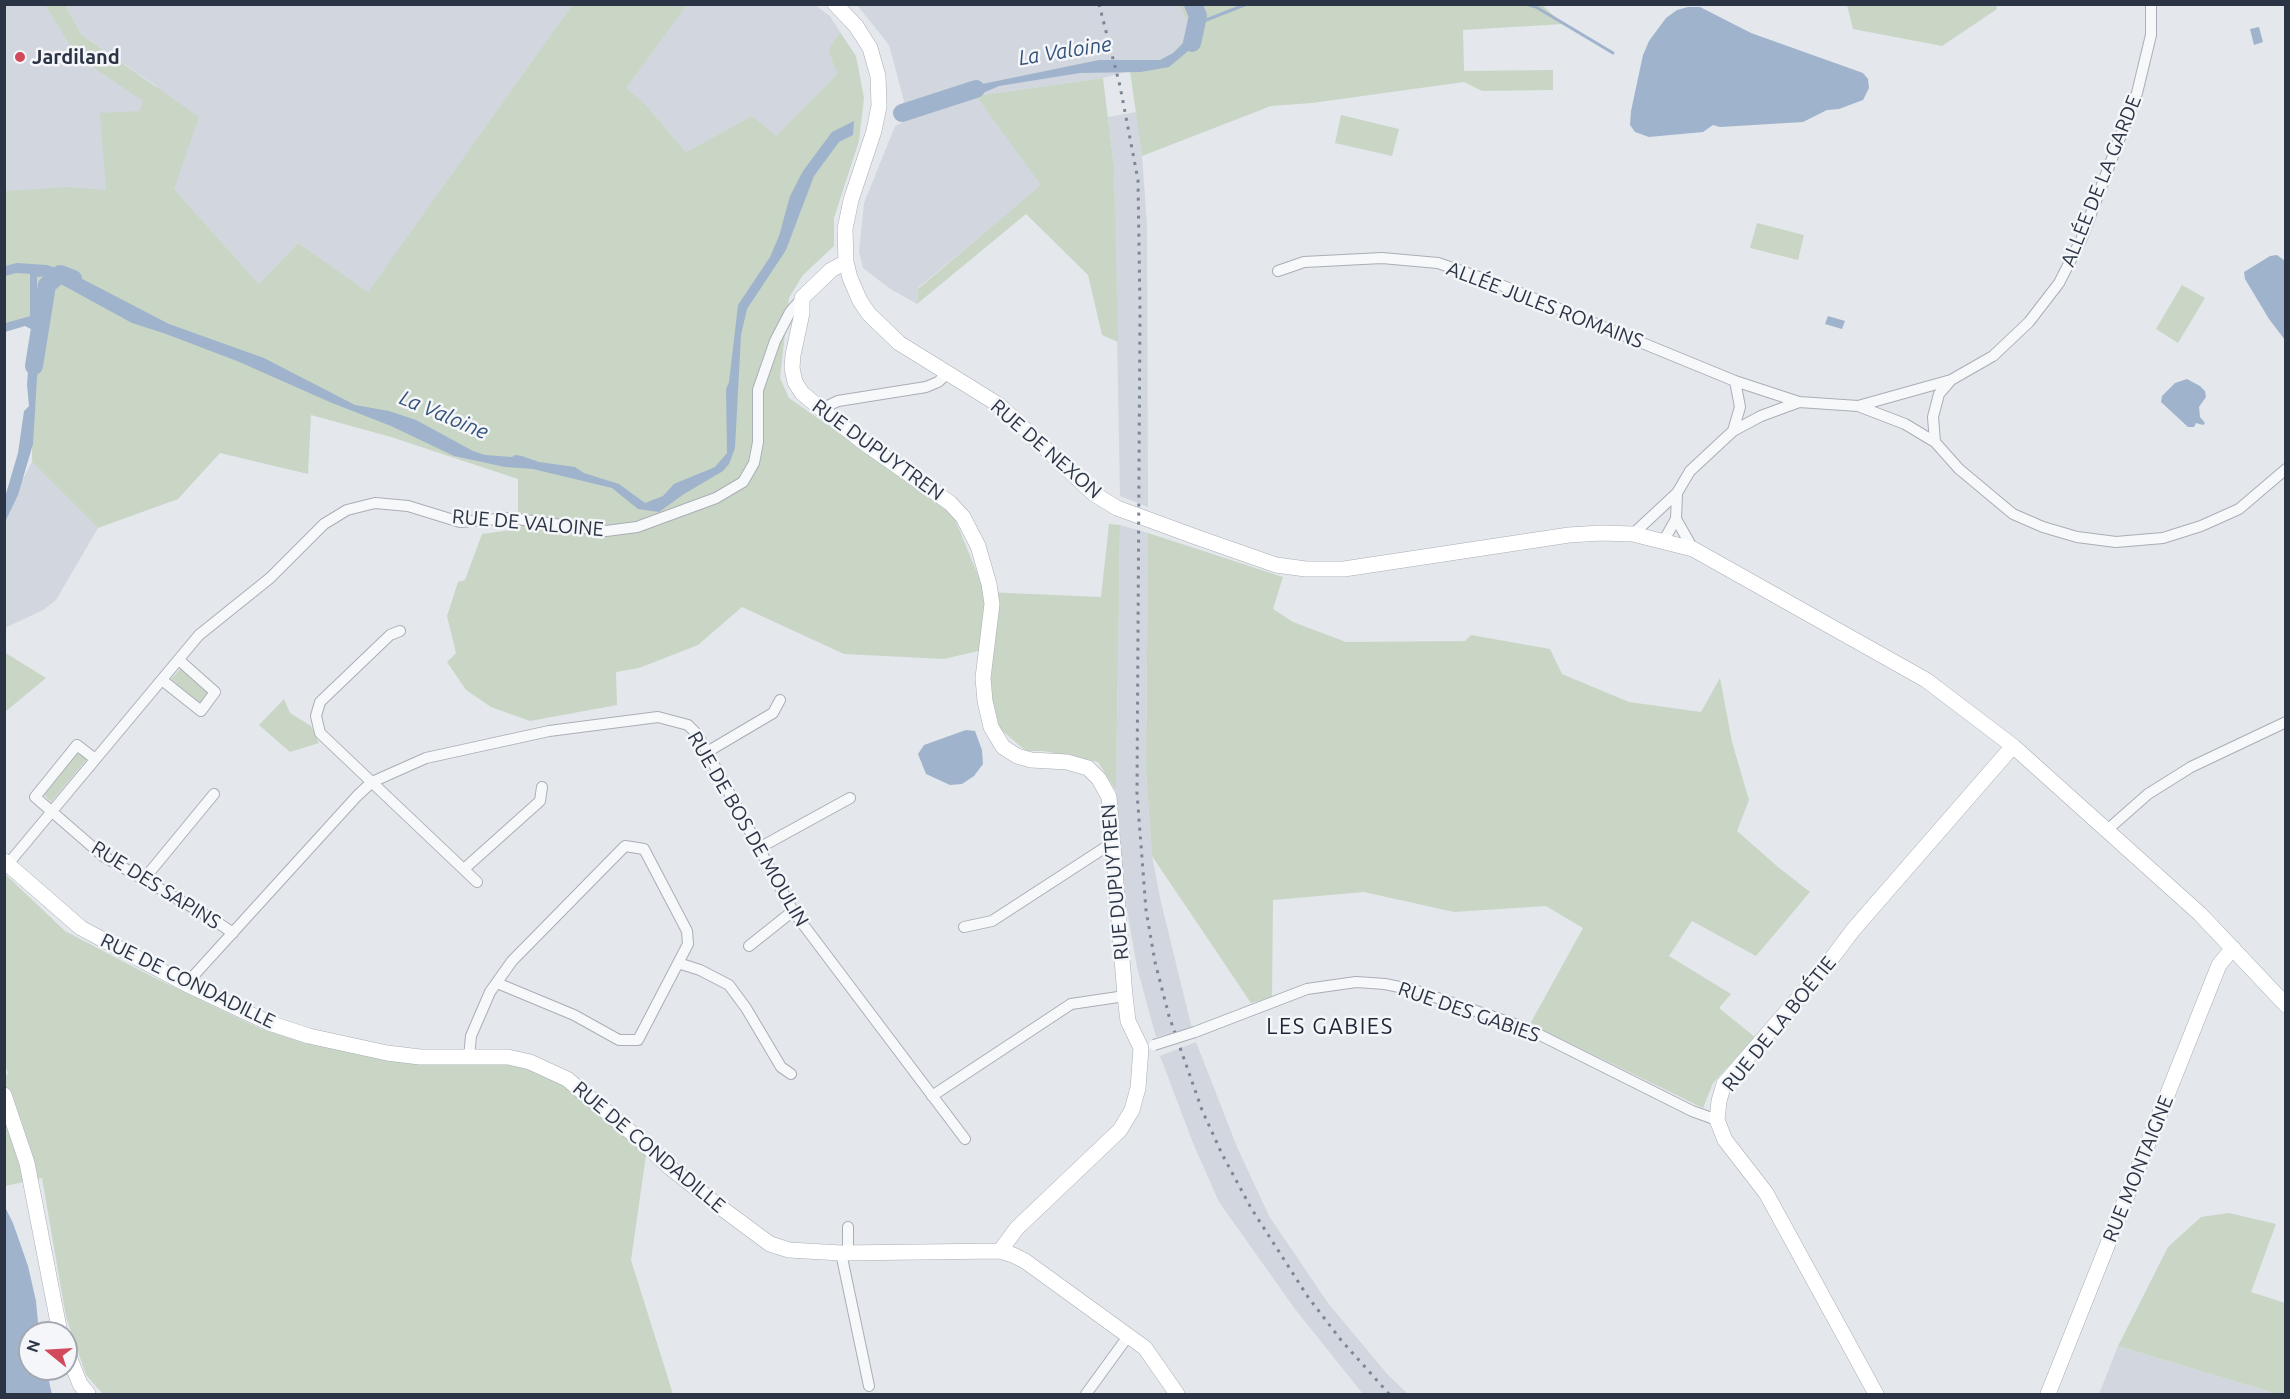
<!DOCTYPE html>
<meta charset="utf-8">
<style>
body{margin:0}
#map{position:relative;width:2290px;height:1399px;overflow:hidden;background:#e4e7ec;font-family:Ubuntu,sans-serif}
canvas{display:block}
.frame{position:absolute;inset:0;border:6px solid #2b3445;pointer-events:none}
.north{position:absolute;left:18px;top:1321px;width:60px;height:60px;box-sizing:border-box;background:#f4f6f9;border:2px solid #a4a8b1;border-radius:50%;rotate:288deg;font-size:16px;font-weight:700;line-height:24px;text-align:center;color:#2b3445}
.north::after{content:'';display:block;margin:auto;width:21px;height:27px;background:#d1495b;clip-path:polygon(50% 0,100% 100%,50% 72%,0 100%)}
</style>
<div id="map">
<canvas width="2290" height="1399"></canvas>
<div class="frame"></div>
<div class="north">N</div>
</div>
<script>
const ctx = document.querySelector('canvas').getContext('2d');
ctx.lineJoin = 'round';
function fillPath(path, color) { ctx.fillStyle = color; ctx.fill(path, 'evenodd'); }
const toPath = rows => new Path2D(rows.map(r => 'M' + r).join(''));
function trace(path, color, width, dash) { ctx.strokeStyle = color; ctx.lineWidth = width; ctx.lineCap = dash ? 'butt' : 'round'; ctx.setLineDash(dash || []); ctx.stroke(path); }
function write(font, color, halo, rows, align = 'center') {
  ctx.font = font + ' Ubuntu,sans-serif'; ctx.lineWidth = 5; ctx.setLineDash([]); ctx.textBaseline = 'middle'; ctx.strokeStyle = halo; ctx.fillStyle = color; for (const [text, x, y, turn = 0] of rows) {
    ctx.save(); ctx.translate(x, y); ctx.rotate((+turn || 0) * Math.PI / 180); ctx.textAlign = isNaN(turn) ? turn : align; if (halo) ctx.strokeText(text, 0, 0); ctx.fillText(text, 0, 0); ctx.restore();
  }
}
fillPath(toPath([
 [5,5,45,5,70,46,159,88,82,35,65,5,572,5,368,293,298,243,259,284,174,189,5,200],
 [687,5,815,5,830,16,840,32,828,50,837,74,775,137,752,116,686,152,646,105,625,88],
 [857,5,1180,5,1191,31,1168,61,1103,78,976,96,1042,185,918,288,917,304,889,288,863,268,859,252,864,203,895,126,902,123,902,106,904,101,889,45],
 [1136,112,1142,156,1147,225,1148,507,1120,496,1114,167,1108,117],
 [32,462,98,528,56,600,43,610,5,628,5,512],
 [1120,525,1148,533,1146,771,1152,856,1161,902,1192,1029,1156,1037,1137,967,1123,887,1116,791],
 [1196,1042,1237,1147,1269,1216,1328,1303,1388,1375,1408,1394,1363,1394,1295,1309,1219,1202,1193,1143,1160,1056],
 [2118,1346,2277,1394,2099,1394]
]), '#d2d6de');
fillPath(toPath([
 [45,5,65,5,82,35,199,117,174,189,259,284,298,243,368,292,572,5,687,5,626,88,646,105,686,152,752,116,776,136,837,74,828,50,840,32,856,56,864,98,859,141,834,218,834,246,803,275,789,298,780,378,789,398,952,512,985,592,1101,597,1109,524,1120,525,1116,791,1098,762,1043,751,1026,751,1000,729,978,651,944,659,844,654,742,607,698,645,639,668,616,672,617,705,530,721,491,707,466,690,447,662,456,653,447,616,458,582,465,580,482,534,518,529,518,479,391,437,311,415,308,474,220,453,178,499,98,528,32,462,33,270,19,273,30,274,30,316,5,323,5,191,68,187,106,190,100,113,140,111,143,101,84,61,70,46],
 [1180,5,1542,5,1563,24,1463,30,1464,71,1553,70,1553,90,1482,91,1464,82,1312,103,1271,106,1142,156,1130,71,1168,61,1191,31],
 [1996,5,1997,9,1942,46,1853,29,1847,5],
 [1103,78,1114,167,1118,342,1102,335,1088,275,1026,214,917,304,918,289,1041,185,976,96],
 [1341,115,1399,129,1392,156,1335,143],
 [1757,223,1804,235,1798,260,1750,248],
 [2182,285,2205,298,2178,343,2156,329],
 [1148,533,1283,577,1273,609,1293,622,1346,642,1465,641,1471,635,1550,649,1562,674,1629,702,1701,712,1720,678,1732,742,1749,800,1737,831,1778,867,1810,892,1756,956,1692,921,1669,956,1731,994,1719,1008,1755,1037,1713,1083,1703,1108,1530,1024,1583,928,1546,906,1454,912,1364,892,1273,900,1272,997,1251,1003,1152,856,1146,771],
 [4,652,46,678,5,712,4,712],
 [181,668,210,693,200,704,171,679],
 [284,699,290,713,311,726,319,743,290,752,259,725],
 [78,752,87,759,51,802,43,794],
 [5,874,65,931,153,977,261,1029,361,1053,510,1063,561,1080,646,1155,631,1260,673,1394,103,1394,86,1375,66,1317,42,1178,5,1186,4,1075,8,1074,5,1065],
 [2229,1213,2276,1224,2251,1292,2285,1303,2285,1394,2277,1394,2118,1346,2168,1247,2201,1217]
]), '#c9d6c5');
fillPath(toPath([
 [1186,5,1191,5,1199,27,1197,40,1187,52,1169,67,1141,72,1080,73,999,86,976,96,955,97,953,90,1099,60,1160,60,1173,53,1187,39,1193,25],
 [1688,7,1700,7,1751,33,1863,73,1868,79,1869,88,1863,100,1839,109,1827,110,1803,122,1720,127,1713,125,1703,132,1649,137,1635,132,1630,125,1631,111,1643,55,1649,41,1666,18,1677,10],
 [2259,27,2263,42,2254,45,2250,29],
 [854,121,853,135,839,142,814,176,786,250,747,309,741,335,735,448,729,464,723,471,684,494,659,512,638,509,612,488,533,469,505,467,454,456,391,426,332,403,237,361,166,334,132,323,46,276,37,277,38,362,33,444,18,495,5,522,5,497,18,453,24,411,29,406,27,385,31,329,25,326,5,332,5,323,30,316,30,274,16,273,5,276,5,266,17,263,47,265,71,273,169,324,264,358,355,405,389,411,416,420,473,451,485,455,512,457,515,455,522,456,539,462,575,467,584,473,619,484,645,503,663,496,674,484,715,467,727,453,726,389,729,382,738,305,770,257,779,236,790,196,803,171,832,132],
 [2277,255,2285,261,2285,340,2269,319,2245,279,2244,272,2270,256],
 [1828,316,1845,321,1842,329,1825,324],
 [2187,379,2200,386,2205,391,2206,397,2199,407,2200,417,2205,423,2203,425,2196,423,2194,427,2188,427,2161,402,2162,396,2175,383],
 [966,730,975,731,982,750,983,764,974,776,962,784,950,785,926,774,918,754,924,745],
 [5,1207,13,1223,28,1266,36,1301,39,1333,30,1333,30,1369,46,1369,52,1394,5,1394]
]), '#9fb4cc');
trace(toPath([
 [1526,4,1536,7,1613,53],
 [1196,24,1247,4]
]), '#9fb4cc', 3);
trace(toPath([
 [1192,43,1198,16,1193,4],
 [902,113,976,89],
 [34,366,47,285,60,274,73,279]
]), '#9fb4cc', 18);
const street = toPath([
 [1278,271,1304,262,1382,258,1438,263,1496,283,1735,381,1799,402],
 [1858,406,1905,424,1935,442,1933,417,1939,394,1951,380],
 [821,409,838,401,926,387,938,382,948,373],
 [1733,431,1740,407,1735,381],
 [1935,442,1959,469,2013,514,2043,527,2077,537,2116,542,2163,538,2201,526,2239,509,2286,469],
 [1677,493,1676,519,1693,549],
 [1633,534,1677,493,1690,471,1733,431,1761,416,1799,402,1858,406,1951,380,1993,356,2029,322,2059,283,2081,240,2137,93,2151,35,2151,4],
 [1664,540,1676,519],
 [400,631,390,635,320,702,316,716,320,733,477,882],
 [162,680,201,711,215,692,179,660],
 [707,752,773,713,780,700],
 [95,759,77,745,35,797,103,856,211,918,233,933],
 [2106,831,2148,794,2191,767,2286,722],
 [759,848,850,798],
 [8,864,199,635,270,578,324,524,347,510,375,503,408,506,460,522,510,518,606,531,637,527,716,498,743,482,754,463,758,442,758,390,775,341,790,312,802,298],
 [464,869,540,801,542,787],
 [144,879,214,794],
 [964,927,992,921,1112,843],
 [749,946,793,911],
 [678,963,700,970,729,985,746,1008,781,1067,791,1074],
 [186,984,357,796,372,782,426,758,549,731,658,717,688,725,698,735,793,911,965,1139],
 [1195,1032,1307,989,1356,982,1385,984,1414,990,1526,1028,1692,1111,1717,1120],
 [469,1057,471,1036,490,992,512,961,625,846,644,849,687,931,688,944,638,1040,619,1040,574,1015,497,983],
 [932,1096,1071,1004,1125,996],
 [841,1253,869,1386],
 [848,1253,848,1227],
 [1086,1394,1129,1335]
]);
const secondary = toPath([
 [835,4,856,26,870,48,878,76,879,106,874,131,851,200,845,229,846,262,850,278,860,301,869,314,899,343,999,405,1094,494,1117,508,1196,537,1276,565,1306,569,1344,569,1569,535,1601,533,1633,534,1693,549,1926,680,2013,746,2200,914,2286,1005],
 [846,262,831,270,802,298,802,313,793,355,792,368,795,382,802,393,821,409,863,442,950,503,963,517,978,546,989,584,992,604,983,678,985,701,991,727,1003,747,1017,756,1031,760,1067,762,1088,768,1099,779,1109,797,1125,996,1128,1021,1141,1048,1138,1088,1132,1110,1120,1130,1017,1228,1000,1251],
 [4,861,81,928,186,984,269,1023,309,1036,387,1053,420,1057,508,1057,530,1062,567,1079,645,1144,668,1166,712,1201,770,1244,789,1250,841,1253,1000,1251,1013,1255,1025,1261,1145,1348,1177,1394],
 [4,1095,27,1163,60,1333],
 [66,1349,80,1384,88,1394],
 [1876,1394,1766,1193,1725,1140,1717,1120,1719,1101,1724,1084,1823,970,1853,930,2013,746],
 [2048,1394,2219,965,2233,948]
]);
trace(street, '#a9aeb7', 12);
trace(secondary, '#a9aeb7', 16);
trace(street, '#f7f8fa', 10);
trace(secondary, '#fff', 15);
trace(toPath([
 [1099,4,1120,86,1138,180,1140,310,1137,793,1146,910,1155,962,1169,1016,1202,1110,1222,1154,1251,1208,1308,1297,1341,1340,1389,1394]
]), '#7d8696', 3, [3, 6]);
const streetBridge = toPath([
 [1154,1045,1195,1032]
]);
trace(streetBridge, '#a9aeb7', 12, []);
trace(streetBridge, '#f7f8fa', 10);
for (const [x, y, r, color] of [
 [20,57,6,"#d1495b"]
]) { const dot = new Path2D(); dot.arc(x, y, r, 0, 2 * Math.PI); ctx.fillStyle = color; ctx.fill(dot); trace(dot, '#f4f6f9', 2); }
write('bold 20px', '#2b3445', '#f4f6f9', [
 ["Jardiland",32,57]
], 'left');
write('20px', '#2b3445', '#f4f6f9', [
 ["ALLÉE DE LA GARDE",2101,181,-68],
 ["ALLÉE JULES ROMAINS",1545,305,21],
 ["RUE DE NEXON",1046,449,41],
 ["RUE DUPUYTREN",878,450,36],
 ["RUE DE VALOINE",528,523,5],
 ["RUE DE BOS DE MOULIN",748,829,60],
 ["RUE DUPUYTREN",1115,882,-95],
 ["RUE DES SAPINS",156,885,32],
 ["RUE DE CONDADILLE",188,981,26],
 ["RUE DES GABIES",1469,1012,19],
 ["RUE DE LA BOÉTIE",1779,1024,-51],
 ["RUE DE CONDADILLE",649,1147,40],
 ["RUE MONTAIGNE",2138,1169,-68]
]);
write('italic 21px', '#34527a', '#f4f6f9', [
 ["La Valoine",1065,51,-9],
 ["La Valoine",444,415,23]
]);
ctx.letterSpacing = '1.5px';
write('22px', '#1d2536', '#f4f6f9', [
 ["LES GABIES",1330,1027]
]);
ctx.letterSpacing = '0px';
</script>
